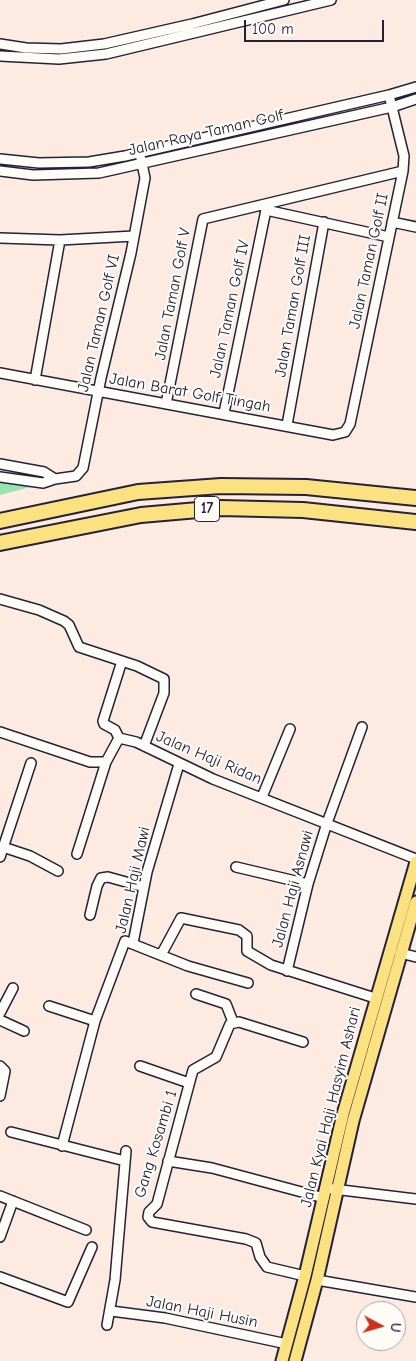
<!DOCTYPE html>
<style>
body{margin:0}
#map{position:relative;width:416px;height:1361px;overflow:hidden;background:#fdebe2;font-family:"Comic Neue",sans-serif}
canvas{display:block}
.north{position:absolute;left:356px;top:1301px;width:50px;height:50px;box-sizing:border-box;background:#fdfcf7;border:1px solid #a5a5ac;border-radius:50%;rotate:96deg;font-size:14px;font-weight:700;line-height:20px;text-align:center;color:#22223b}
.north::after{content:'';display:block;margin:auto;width:18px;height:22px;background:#c8321e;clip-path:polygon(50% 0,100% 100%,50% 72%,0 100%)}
.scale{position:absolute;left:244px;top:20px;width:140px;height:22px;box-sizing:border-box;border:2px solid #22223b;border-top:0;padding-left:6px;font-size:15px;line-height:18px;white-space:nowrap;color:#22223b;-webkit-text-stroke:4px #fdfcf7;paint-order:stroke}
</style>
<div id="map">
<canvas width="416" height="1361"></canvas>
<div class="north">U</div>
<div class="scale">100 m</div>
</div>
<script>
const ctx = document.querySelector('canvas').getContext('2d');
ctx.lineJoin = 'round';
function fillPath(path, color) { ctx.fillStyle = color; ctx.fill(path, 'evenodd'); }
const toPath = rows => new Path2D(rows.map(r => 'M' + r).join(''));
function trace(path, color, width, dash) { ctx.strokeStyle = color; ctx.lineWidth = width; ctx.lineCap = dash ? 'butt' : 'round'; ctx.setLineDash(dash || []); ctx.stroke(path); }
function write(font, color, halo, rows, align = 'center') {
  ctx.font = font + ' "Comic Neue",sans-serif'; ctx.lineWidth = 4; ctx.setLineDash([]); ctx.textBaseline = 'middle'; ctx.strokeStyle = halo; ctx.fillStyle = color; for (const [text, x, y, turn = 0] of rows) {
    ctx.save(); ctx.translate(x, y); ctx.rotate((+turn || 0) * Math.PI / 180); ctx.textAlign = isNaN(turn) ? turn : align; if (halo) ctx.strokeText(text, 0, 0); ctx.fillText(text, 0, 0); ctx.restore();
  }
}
fillPath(toPath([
 [0,480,34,486,0,495]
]), '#99e2b2');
const minor = toPath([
 [0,44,26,48,61,49,104,44,192,24,284,0],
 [0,56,59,59,106,54,331,0],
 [0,159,39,163,89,162,125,156,389,95,416,87],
 [0,171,33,175,99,173,392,107,416,99],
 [264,206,266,210,389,237],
 [392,222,416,227],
 [0,238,60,240,134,236],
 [0,373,333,435,345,432,350,424,403,171,404,156,389,95],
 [35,380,60,240],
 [166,404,203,219,403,171],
 [224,413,266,210],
 [287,425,324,222],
 [0,464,44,472,55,479],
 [0,477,43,483,55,479,76,476,83,468,101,378,131,253,145,178,141,159],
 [0,599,39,610,64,621,69,625,79,647,137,666,164,679,164,693,144,746],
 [0,732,90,762,106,762],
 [119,738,136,742,213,779,416,859],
 [119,738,115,730,104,724,103,721,122,661],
 [262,797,290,729],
 [3,847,30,856,58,871],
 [77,854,106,762,119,738],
 [0,857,31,763],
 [236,867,308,884],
 [90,915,97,886,101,878,108,877,144,887],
 [133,943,147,872,179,764],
 [400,953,416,957],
 [161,955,181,918,239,930,247,936,247,951,271,965,375,998],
 [287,971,308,884,327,823,362,727],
 [196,994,226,1004,233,1022],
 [49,1006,95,1021],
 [0,1013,13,988],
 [0,1020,24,1031],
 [303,1042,239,1022,230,1024,216,1057,193,1070,157,1204,149,1212,148,1217,152,1222,246,1239,256,1243,260,1257,267,1267,305,1276],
 [0,1066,5,1071,0,1096],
 [140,1066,189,1083],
 [11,1132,125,1161],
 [62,1146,95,1021,125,941,188,966,248,983],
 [168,1161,212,1168,324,1198],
 [325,1188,416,1199],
 [0,1196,86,1230],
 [0,1237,13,1201],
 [0,1277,68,1302,92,1247],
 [317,1280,416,1297],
 [111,1311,165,1318,287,1344],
 [107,1325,115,1280,126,1151]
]);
const major = toPath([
 [282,1361,305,1276,343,1114,416,862],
 [295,1361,317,1280,353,1121,416,902]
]);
const highway = toPath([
 [0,521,138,492,221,486,306,487,416,498],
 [0,543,141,515,221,508,303,510,416,522]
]);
trace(minor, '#22223b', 12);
trace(major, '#22223b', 15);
trace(highway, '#22223b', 18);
trace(minor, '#fdfcf7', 9);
trace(major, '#fbe180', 11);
trace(highway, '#fbe180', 14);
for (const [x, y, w] of [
 [207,509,25]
]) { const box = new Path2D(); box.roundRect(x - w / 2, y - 12.5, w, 25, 4); ctx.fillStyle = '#fdfcf7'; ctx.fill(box); trace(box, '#22223b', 1); }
write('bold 15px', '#22223b', null, [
 ["17",207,509]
]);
write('16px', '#22223b', '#fdfcf7', [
 ["Jalan Raya Taman Golf",206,133,-13],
 ["Jalan Taman Golf II",369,261,-78],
 ["Jalan Taman Golf V",173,294,-79],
 ["Jalan Taman Golf III",293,306,-80],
 ["Jalan Taman Golf IV",230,309,-78],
 ["Jalan Taman Golf VI",99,323,-77],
 ["Jalan Barat Golf Tingah",190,393,10],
 ["Jalan Haji Ridan",209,758,23],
 ["Jalan Haji Mawi",133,880,-77],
 ["Jalan Haji Asnawi",293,889,-75],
 ["Jalan Kyai Haji Hasyim Ashari",331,1107,-76],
 ["Gang Kosambi 1",156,1144,-73],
 ["Jalan Haji Husin",202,1312,11]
]);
</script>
